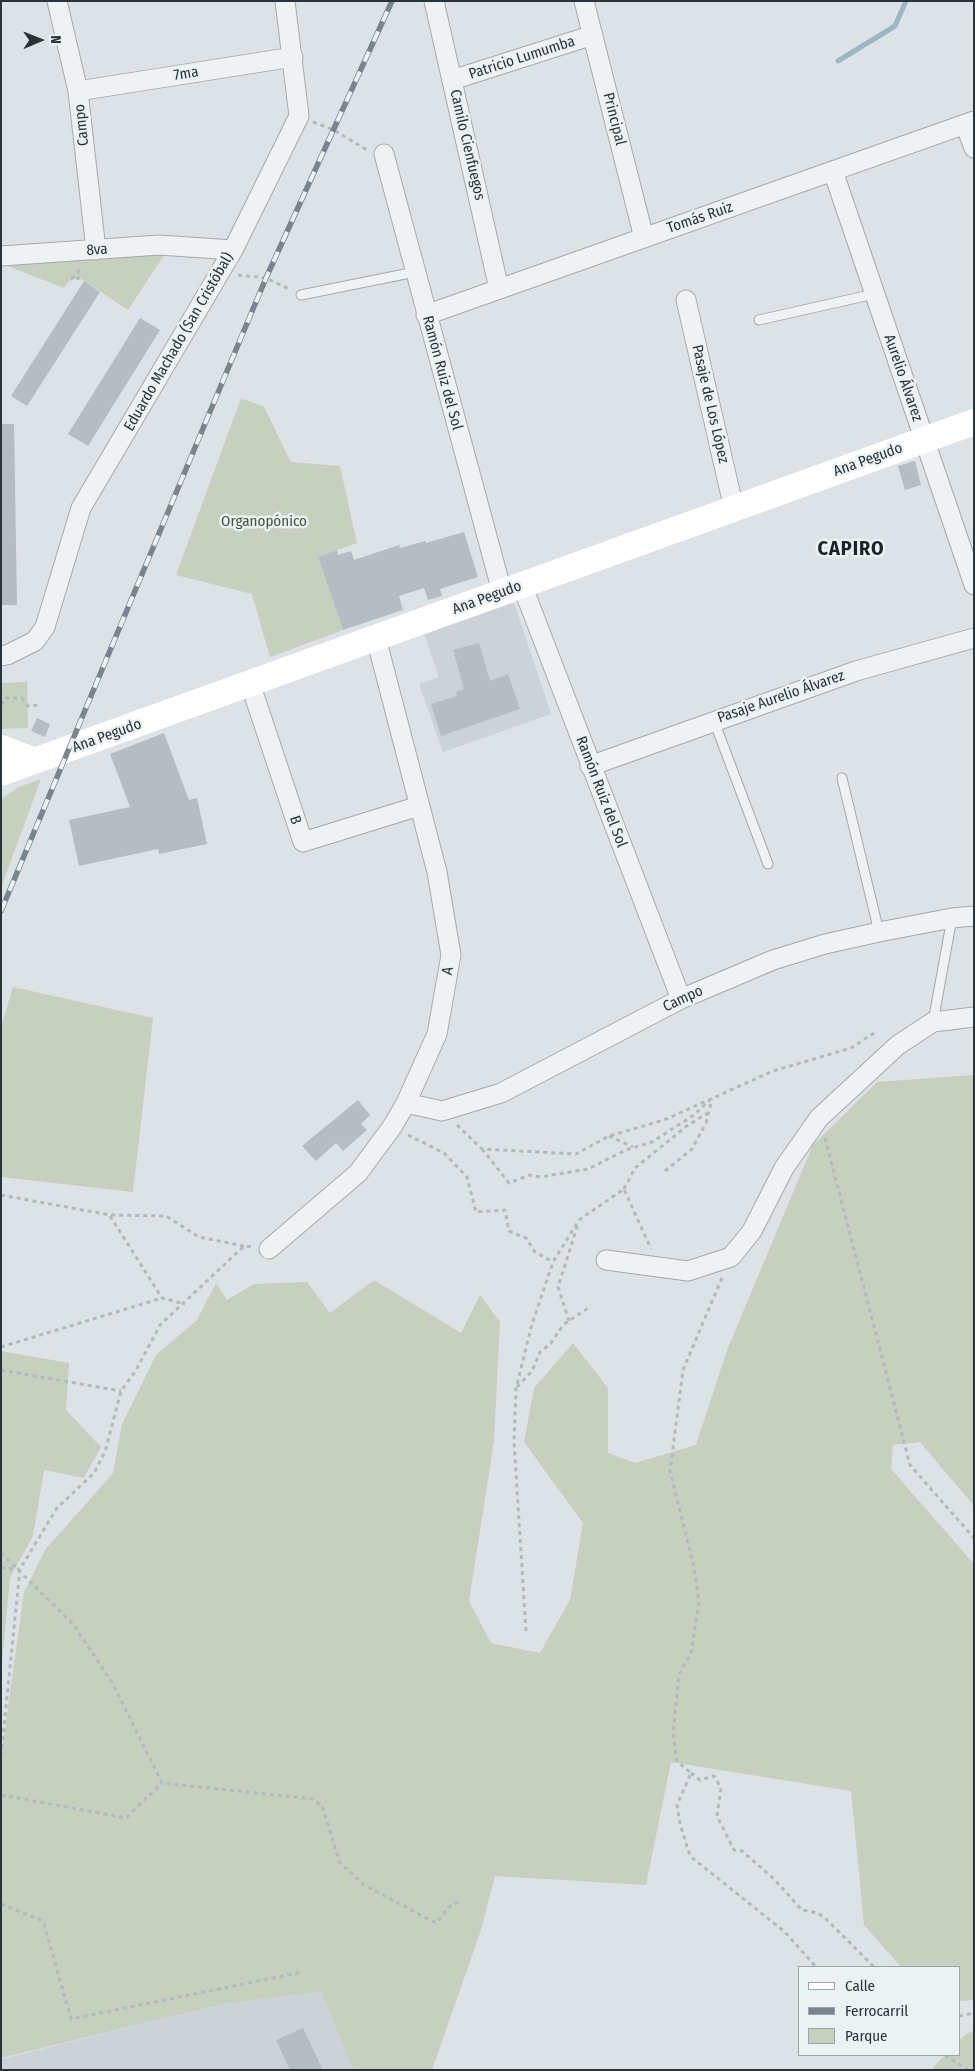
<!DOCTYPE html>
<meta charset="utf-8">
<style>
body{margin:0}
#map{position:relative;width:975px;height:2071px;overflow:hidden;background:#dde2e6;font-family:"Fira Sans Condensed",sans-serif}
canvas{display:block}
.frame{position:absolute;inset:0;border:2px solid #28333b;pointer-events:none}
.legend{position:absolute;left:798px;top:1966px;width:162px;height:90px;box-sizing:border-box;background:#ecf1f3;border:1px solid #9ea5a9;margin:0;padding:6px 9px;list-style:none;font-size:15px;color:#28333b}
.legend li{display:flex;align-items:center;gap:10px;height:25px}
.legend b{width:25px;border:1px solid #9ea5a9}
.north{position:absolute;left:15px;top:15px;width:50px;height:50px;-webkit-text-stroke:4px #ecf1f3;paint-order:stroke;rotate:89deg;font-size:14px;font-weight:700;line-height:20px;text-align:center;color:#28333b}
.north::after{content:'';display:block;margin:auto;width:18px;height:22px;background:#28333b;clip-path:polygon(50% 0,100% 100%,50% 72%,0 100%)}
</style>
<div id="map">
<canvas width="975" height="2071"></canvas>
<div class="frame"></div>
<ul class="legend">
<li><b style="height:6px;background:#fff"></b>Calle</li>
<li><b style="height:6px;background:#78858e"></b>Ferrocarril</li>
<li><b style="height:14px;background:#c7cfbf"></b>Parque</li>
</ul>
<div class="north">N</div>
</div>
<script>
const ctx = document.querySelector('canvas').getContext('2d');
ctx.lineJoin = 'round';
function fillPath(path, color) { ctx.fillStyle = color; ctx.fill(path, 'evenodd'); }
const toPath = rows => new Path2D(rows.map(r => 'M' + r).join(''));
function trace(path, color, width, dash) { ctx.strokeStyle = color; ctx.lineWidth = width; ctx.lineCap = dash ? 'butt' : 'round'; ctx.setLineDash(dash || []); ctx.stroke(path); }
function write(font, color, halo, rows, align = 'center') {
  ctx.font = font + ' "Fira Sans Condensed",sans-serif'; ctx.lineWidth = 5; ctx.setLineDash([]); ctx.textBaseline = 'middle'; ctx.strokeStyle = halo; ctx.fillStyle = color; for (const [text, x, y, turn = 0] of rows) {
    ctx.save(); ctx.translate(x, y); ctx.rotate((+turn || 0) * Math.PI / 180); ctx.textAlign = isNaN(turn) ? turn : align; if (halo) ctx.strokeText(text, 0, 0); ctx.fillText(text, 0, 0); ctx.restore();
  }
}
fillPath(toPath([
 [514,603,551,714,443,752,419,684,439,677,424,634],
 [321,1992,353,2070,1,2070,1,2059,224,2004]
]), '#ccd2d7');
fillPath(toPath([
 [166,252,128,310,80,278,71,279,64,288,2,264],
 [241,398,264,407,291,462,340,466,357,543,318,557,343,630,270,657,252,594,176,575],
 [27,682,28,728,1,729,1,683],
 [41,779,1,888,1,799,19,787],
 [13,987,153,1018,133,1192,1,1177,1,1027],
 [974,1075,974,1506,920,1442,893,1445,891,1469,974,1564,974,2000,959,2001,959,1967,901,1967,864,1925,851,1791,671,1762,646,1885,495,1876,481,1930,432,2070,353,2070,321,1992,224,2004,1,2058,1,1758,24,1592,45,1550,113,1473,122,1424,156,1355,197,1320,216,1283,227,1300,254,1284,307,1282,330,1313,374,1280,461,1333,480,1295,500,1322,494,1441,469,1601,491,1643,540,1653,570,1600,583,1523,524,1442,534,1388,573,1343,608,1388,608,1453,635,1463,696,1445,727,1350,813,1145,877,1082],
 [1,1351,69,1363,66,1410,101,1447,84,1478,44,1470,33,1536,10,1578,1,1673],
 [974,2031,974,2070,931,2070,945,2055,959,2055,959,2041,966,2034]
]), '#c7cfbf');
trace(toPath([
 [838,61,895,26,906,1]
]), '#9bb7c3', 5);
fillPath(toPath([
 [84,281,100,292,27,406,11,396],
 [140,318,160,330,88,446,68,434],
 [1,424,14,424,17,605,1,605],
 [915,461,921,485,905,490,898,466],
 [464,532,478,577,440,589,442,596,428,600,424,588,399,596,403,610,343,630,318,557,337,550,338,555,351,551,354,560,399,545,400,548,425,541,426,543],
 [479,643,490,681,508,674,520,709,441,736,431,704,457,696,456,692,464,689,453,650],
 [37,718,50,724,45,737,31,731],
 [164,733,189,800,197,798,207,844,159,854,158,849,79,866,69,820,130,807,110,754],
 [358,1100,370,1115,361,1124,367,1130,343,1151,336,1143,316,1161,302,1146],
 [303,2028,323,2070,290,2070,276,2040]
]), '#b5bdc2');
const lane = toPath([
 [301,295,415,272],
 [759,320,874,294],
 [714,721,768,864],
 [842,778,879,932],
 [933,1022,952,918]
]);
const street = toPath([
 [57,1,78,91,96,250],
 [434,1,499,289],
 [584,1,644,238],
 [452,80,593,35],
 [78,91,293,57],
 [965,124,974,148],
 [384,154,502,592],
 [833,171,974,585],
 [1,256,159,245,233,250],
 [686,300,734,509],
 [426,315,974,121],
 [522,585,681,999],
 [1,656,7,655,35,641,45,627,81,508,233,250,299,116,285,1],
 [250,683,303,842,419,806],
 [590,766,856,671,974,638],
 [406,1103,442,1111,501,1093,681,999,773,960,825,944,879,932,952,918,974,916],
 [269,1249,358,1173,392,1127,406,1103,437,1034,451,955,437,872,376,638],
 [606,1260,688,1271,731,1257,752,1231,784,1168,819,1118,898,1045,933,1022,974,1017]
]);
trace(lane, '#a3aaaf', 11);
trace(street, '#a3aaaf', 21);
trace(toPath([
 [313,122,334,130,367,150],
 [238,275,266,278,291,290],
 [80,278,72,279,81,268],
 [1,705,6,698,22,698,28,706,40,705],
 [457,1125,482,1149,576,1154,609,1136,664,1120,773,1071,851,1048,874,1033],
 [408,1135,444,1153,467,1177,476,1212,505,1210,509,1231,526,1238,535,1252,553,1262],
 [609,1136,633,1147],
 [825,1138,910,1465,974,1538],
 [482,1149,509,1183,530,1175,540,1177,588,1169,626,1150,652,1142,694,1115,710,1100],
 [665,1171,692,1149,706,1123,712,1099],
 [624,1189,635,1168,688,1125,708,1113],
 [1,1195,110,1215,166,1216,199,1237,244,1246],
 [110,1216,162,1298,185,1304],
 [722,1278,683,1370,670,1471,693,1563,699,1602,691,1653,679,1675,673,1734,677,1761,691,1773,677,1805,680,1824,690,1856,785,1932,816,1967],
 [569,1321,558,1287,578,1224],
 [1,1347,162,1298],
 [1,1370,121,1391],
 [517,1387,532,1371,540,1352,551,1343,563,1325,591,1306],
 [1,1553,73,1624,113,1684,162,1783,313,1799,322,1806,340,1863,364,1885,436,1923,450,1906,458,1902],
 [1,1568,19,1569],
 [526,1631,514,1442,516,1388,532,1324,553,1262,579,1220,624,1189,651,1249],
 [1,1756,20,1569,57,1508,94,1473,105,1452,121,1391,135,1372,160,1325,244,1246,254,1247],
 [691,1773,700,1780,714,1776,721,1788,717,1816,734,1850,742,1851,773,1878,802,1910,818,1913,827,1920,874,1967],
 [1,1795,126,1818,162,1783],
 [1,1904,43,1921,71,2019,303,1972],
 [959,2016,974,2013],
 [945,2055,968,2070]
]), '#b3b9bc', 3, [4, 4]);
trace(lane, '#eff2f4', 9);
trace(street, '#eff2f4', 19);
trace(toPath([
 [1,748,35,761],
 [1,773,974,422]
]), '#fff', 26);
const rail = toPath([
 [1,911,266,278,392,1]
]);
trace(rail, '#78858e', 5.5);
trace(rail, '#ecf1f3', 4, [11]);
write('15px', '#28333b', '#ecf1f3', [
 ["Patricio Lumumba",522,58,-18],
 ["7ma",186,74,-9],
 ["Principal",614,119,76],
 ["Campo",82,125,-96],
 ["Camilo Cienfuegos",467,145,77],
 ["Tomás Ruiz",700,218,-19],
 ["8va",97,250,-4],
 ["Eduardo Machado (San Cristóbal)",179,342,-60],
 ["Ramón Ruiz del Sol",442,373,75],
 ["Aurelio Álvarez",903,378,71],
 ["Pasaje de Los López",710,404,77],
 ["Ana Pegudo",868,460,-20],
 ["Ana Pegudo",487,598,-20],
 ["Pasaje Aurelio Álvarez",781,697,-19],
 ["Ana Pegudo",107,736,-20],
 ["Ramón Ruiz del Sol",601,792,69],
 ["B",295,820,72],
 ["A",448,971,-80],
 ["Campo",683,999,-25]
]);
write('15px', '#435537', '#ecf1f3', [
 ["Organopónico",264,522]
]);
ctx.letterSpacing = '1px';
write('bold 20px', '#1a242b', '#ecf1f3', [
 ["CAPIRO",851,549]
]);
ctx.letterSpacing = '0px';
</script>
